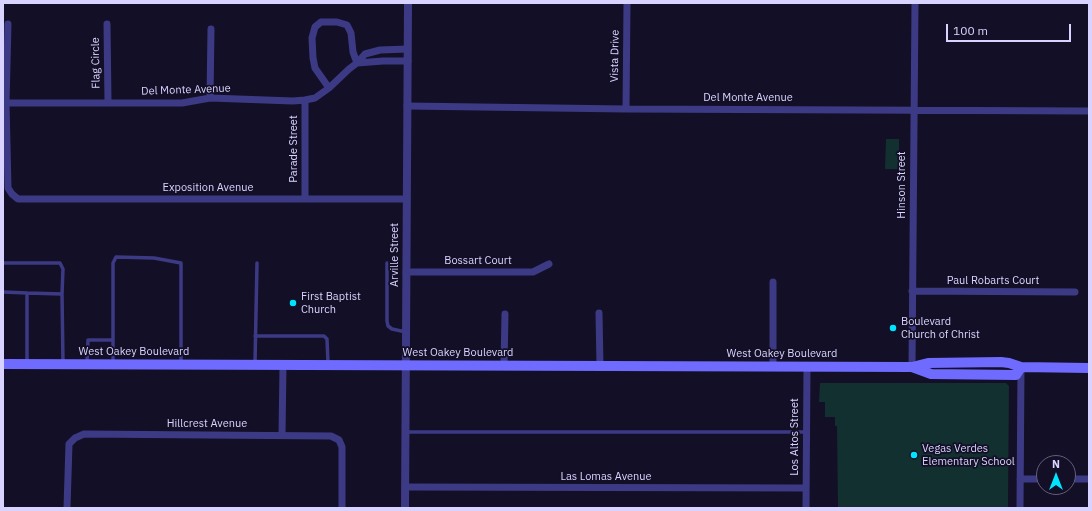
<!DOCTYPE html>
<style>
body{margin:0}
#map{position:relative;width:1092px;height:511px;overflow:hidden;background:#130f26;font-family:"IBM Plex Sans",sans-serif}
canvas{display:block}
.frame{position:absolute;inset:0;border:4px solid #d9d4ff;pointer-events:none}
.north{position:absolute;left:1036px;top:455px;width:40px;height:40px;box-sizing:border-box;background:#130f26;border:1px solid #625e7d;border-radius:50%;rotate:0deg;font-size:11px;font-weight:700;line-height:16px;text-align:center;color:#d9d4ff}
.north::after{content:'';display:block;margin:auto;width:14px;height:18px;background:#00e5ff;clip-path:polygon(50% 0,100% 100%,50% 72%,0 100%)}
.scale{position:absolute;left:946px;top:24px;width:125px;height:18px;box-sizing:border-box;border:2px solid #d9d4ff;border-top:0;padding-left:5px;font-size:12px;line-height:14px;white-space:nowrap;color:#d9d4ff;-webkit-text-stroke:3px #130f26;paint-order:stroke}
</style>
<div id="map">
<canvas width="1092" height="511"></canvas>
<div class="frame"></div>
<div class="north">N</div>
<div class="scale">100 m</div>
</div>
<script>
const ctx = document.querySelector('canvas').getContext('2d');
ctx.lineJoin = 'round';
function fillPath(path, color) { ctx.fillStyle = color; ctx.fill(path, 'evenodd'); }
const toPath = rows => new Path2D(rows.map(r => 'M' + r).join(''));
function trace(path, color, width, dash) { ctx.strokeStyle = color; ctx.lineWidth = width; ctx.lineCap = dash ? 'butt' : 'round'; ctx.setLineDash(dash || []); ctx.stroke(path); }
function write(font, color, halo, rows, align = 'center') {
  ctx.font = font + ' "IBM Plex Sans",sans-serif'; ctx.lineWidth = 3.5; ctx.setLineDash([]); ctx.textBaseline = 'middle'; ctx.strokeStyle = halo; ctx.fillStyle = color; for (const [text, x, y, turn = 0] of rows) {
    ctx.save(); ctx.translate(x, y); ctx.rotate((+turn || 0) * Math.PI / 180); ctx.textAlign = isNaN(turn) ? turn : align; if (halo) ctx.strokeText(text, 0, 0); ctx.fillText(text, 0, 0); ctx.restore();
  }
}
fillPath(toPath([
 [886,139,899,139,899,169,885,169],
 [820,383,1006,383,1009,386,1008,508,838,508,837,426,835,426,835,417,825,417,825,402,819,402]
]), '#12302f');
trace(toPath([
 [3,263,60,263,63,269,62,294],
 [387,263,387,321,388,326,392,329,406,332],
 [3,292,27,293,27,364],
 [27,293,62,294,63,363],
 [255,336,324,336,327,339,328,363],
 [87,362,88,340,113,340],
 [113,363,113,263,116,257,154,258,181,263,181,363],
 [255,363,257,263],
 [405,432,806,432]
]), '#3d3a85', 3.5);
trace(toPath([
 [8,24,6,103,8,188,12,194,18,199,406,199],
 [107,24,108,102],
 [357,63,383,61,408,61],
 [329,88,315,68,313,58,312,38,315,27,321,22,337,22,347,25,351,33,353,52,357,63],
 [210,98,211,29],
 [3,103,182,103,210,98,293,101,305,100,315,98,329,88,349,69,357,63,365,54,380,50,408,49],
 [407,106,626,109,1089,111],
 [626,109,627,3],
 [305,199,305,100],
 [406,272,533,272,549,264],
 [773,282,773,366],
 [912,291,1075,292],
 [599,313,600,366],
 [504,365,505,314],
 [912,367,915,3],
 [282,435,283,365],
 [1020,479,1044,479],
 [1068,479,1089,479],
 [405,487,806,488],
 [67,508,69,444,75,438,84,434,331,436,339,440,342,447,342,508],
 [806,508,807,367],
 [1020,508,1021,367]
]), '#3d3a85', 7);
trace(toPath([
 [405,508,408,3]
]), '#3d3a85', 8);
trace(toPath([
 [3,364,912,367,928,363,1001,362,1009,363,1021,367,1089,368],
 [912,367,931,374,1016,375,1021,367]
]), '#6f6bff', 10);
for (const [x, y, r, color] of [
 [293,303,4,"#00e5ff"],
 [893,328,4,"#00e5ff"],
 [914,455,4,"#00e5ff"]
]) { const dot = new Path2D(); dot.arc(x, y, r, 0, 2 * Math.PI); ctx.fillStyle = color; ctx.fill(dot); trace(dot, '#130f26', 1.5); }
write('11px', '#d9d4ff', '#130f26', [
 ["Vista Drive",615,56,-89],
 ["Flag Circle",96,63,-91],
 ["Del Monte Avenue",186,90,-2],
 ["Del Monte Avenue",748,98],
 ["Parade Street",294,149,-90],
 ["Hinson Street",902,185,-90],
 ["Exposition Avenue",208,188],
 ["Arville Street",395,255,-90],
 ["Bossart Court",478,261],
 ["Paul Robarts Court",993,281],
 ["West Oakey Boulevard",134,352],
 ["West Oakey Boulevard",458,353],
 ["West Oakey Boulevard",782,354],
 ["Hillcrest Avenue",207,424],
 ["Los Altos Street",795,437,-90],
 ["Las Lomas Avenue",606,477]
]);
write('11px', '#d9d4ff', '#130f26', [
 ["First Baptist",301,297],
 ["Church",301,310],
 ["Boulevard",901,322],
 ["Church of Christ",901,335],
 ["Vegas Verdes",922,449],
 ["Elementary School",922,462]
], 'left');
</script>
